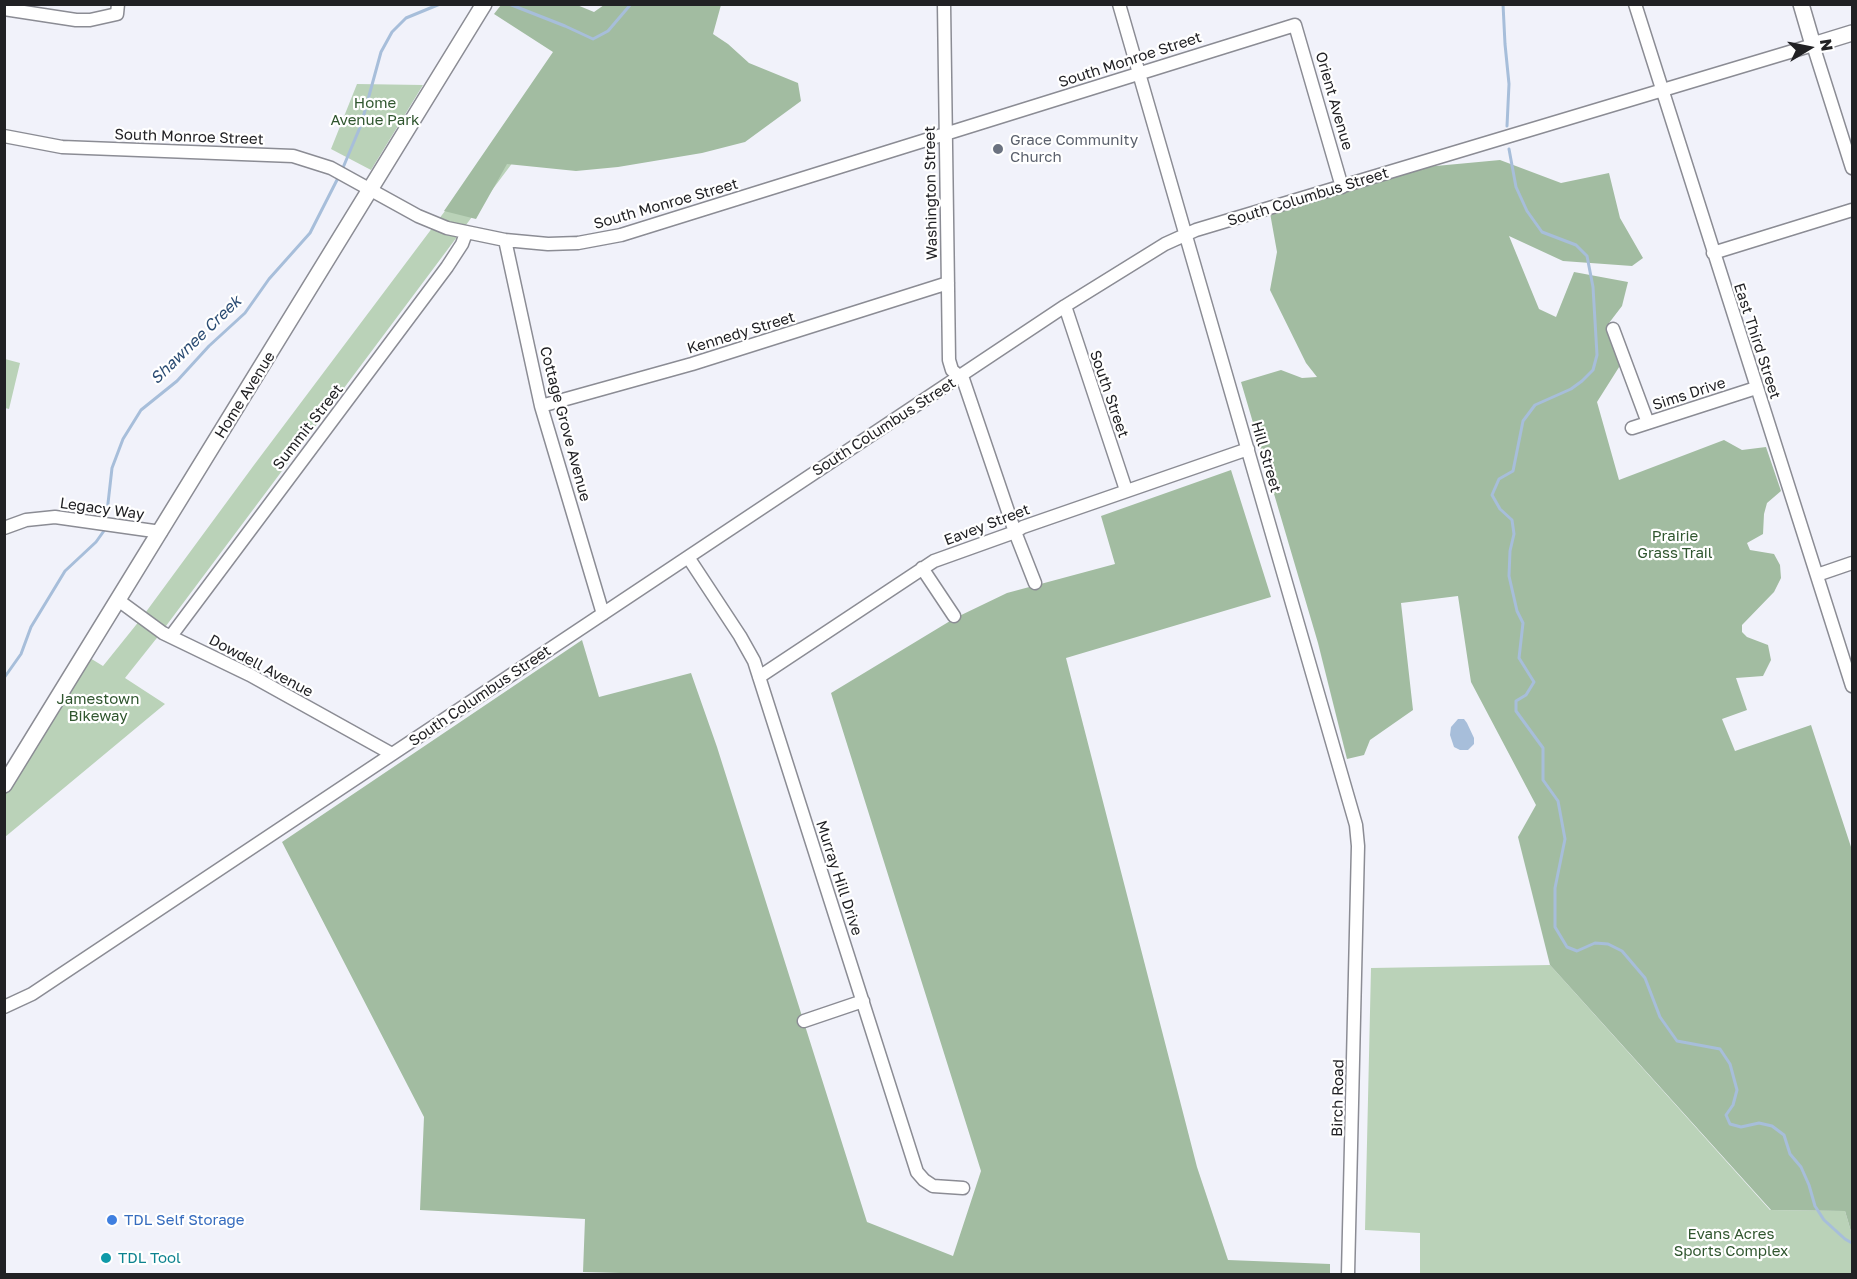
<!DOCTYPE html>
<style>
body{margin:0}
#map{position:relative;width:1857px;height:1279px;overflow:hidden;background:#f1f2fa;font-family:"Golos Text",sans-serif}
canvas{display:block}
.frame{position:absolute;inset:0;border:6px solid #212124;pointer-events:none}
.north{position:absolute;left:1779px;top:18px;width:60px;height:60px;-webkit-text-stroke:4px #fff;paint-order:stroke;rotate:80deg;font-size:16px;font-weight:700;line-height:24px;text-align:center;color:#212124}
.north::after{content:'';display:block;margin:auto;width:21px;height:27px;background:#212124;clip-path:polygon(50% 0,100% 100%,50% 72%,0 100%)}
</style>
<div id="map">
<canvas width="1857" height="1279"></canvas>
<div class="frame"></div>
<div class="north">N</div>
</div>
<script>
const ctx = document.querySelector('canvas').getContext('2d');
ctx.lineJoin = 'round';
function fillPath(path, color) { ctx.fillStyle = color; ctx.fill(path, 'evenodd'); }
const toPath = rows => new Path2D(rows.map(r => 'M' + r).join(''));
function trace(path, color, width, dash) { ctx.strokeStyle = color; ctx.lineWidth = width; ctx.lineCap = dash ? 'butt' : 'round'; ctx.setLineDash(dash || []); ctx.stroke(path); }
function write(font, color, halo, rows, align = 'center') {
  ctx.font = font + ' "Golos Text",sans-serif'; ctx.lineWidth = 4.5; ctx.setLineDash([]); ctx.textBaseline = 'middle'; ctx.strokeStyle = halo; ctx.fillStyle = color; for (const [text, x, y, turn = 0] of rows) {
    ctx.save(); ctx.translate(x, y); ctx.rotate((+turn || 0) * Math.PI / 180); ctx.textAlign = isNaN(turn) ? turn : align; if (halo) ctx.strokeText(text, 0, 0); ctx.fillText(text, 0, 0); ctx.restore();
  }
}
fillPath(toPath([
 [658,5,698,5,537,130,160,634,125,678,165,704,5,837,4,786,85,655,103,666,140,620,254,465,460,191],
 [357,84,423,85,371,170,331,149],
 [5,359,20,363,9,409,5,408],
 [1550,965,1770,1210,1845,1211,1852,1235,1852,1274,1420,1274,1420,1233,1365,1230,1371,968]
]), '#bad2b8');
fillPath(toPath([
 [501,5,577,5,594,12,604,5,721,5,713,34,728,44,749,63,798,83,801,101,745,142,702,153,618,167,576,171,507,164,476,219,444,211,553,52,494,14],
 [1500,160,1561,183,1609,173,1620,218,1643,258,1632,266,1563,261,1509,236,1539,309,1556,317,1574,272,1628,282,1622,306,1609,323,1621,364,1597,402,1619,480,1724,440,1742,450,1766,447,1781,491,1767,503,1764,514,1763,534,1747,543,1750,550,1774,554,1780,565,1781,578,1774,592,1742,625,1742,632,1747,637,1768,645,1771,660,1763,676,1736,678,1747,710,1722,719,1735,751,1811,725,1852,850,1852,1235,1845,1211,1771,1210,1550,965,1518,837,1536,805,1471,682,1458,596,1401,603,1413,710,1370,740,1364,755,1347,759,1318,643,1241,382,1281,370,1302,378,1317,377,1306,363,1270,290,1277,252,1270,213,1425,167],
 [1231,470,1271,597,1066,658,1197,1167,1228,1260,1330,1264,1330,1274,658,1274,583,1272,585,1219,420,1210,424,1117,282,842,582,640,599,697,691,673,717,747,867,1222,953,1256,981,1171,831,693,955,618,1007,593,1115,564,1101,516]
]), '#a2bca1');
fillPath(toPath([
 [1458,719,1464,719,1467,723,1474,738,1474,744,1468,750,1460,750,1454,747,1450,735,1451,727]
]), '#a7beda');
trace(toPath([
 [509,4,565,26,593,39,608,31,631,4],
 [1503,4,1505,44,1509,84,1507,126],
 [1509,149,1516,187,1527,211,1542,232,1576,245,1587,256,1593,287,1597,355,1593,370,1582,381,1571,389,1535,405,1523,421,1513,471,1499,479,1492,495,1500,509,1512,520,1514,534,1510,551,1509,576,1517,611,1523,623,1519,658,1534,682,1526,695,1516,701,1516,711,1543,748,1543,780,1558,801,1565,839,1555,888,1555,927,1567,947,1577,951,1595,943,1608,944,1622,951,1645,978,1660,1017,1677,1041,1720,1049,1730,1064,1737,1090,1733,1105,1726,1115,1730,1124,1741,1127,1759,1123,1772,1126,1784,1135,1790,1154,1801,1167,1809,1185,1815,1206,1824,1220,1845,1239,1852,1243],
 [342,170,361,125,381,52,392,32,406,18,440,4],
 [106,521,112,468,123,439,141,410,177,381,209,346,245,313,269,279,310,233,339,176],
 [4,678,21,654,31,627,65,571,96,542,106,528]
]), '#a7beda', 3);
const minor = toPath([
 [944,4,949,360,952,370,960,377],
 [1119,4,1356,825,1358,846,1348,1274],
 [1635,4,1852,686],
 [4,9,76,20,90,20,117,14,118,4],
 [4,136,62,147,293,156,331,168,418,216,447,228,505,240,548,244,578,243,621,235,1295,25,1342,187],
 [505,240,541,406,603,614],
 [1713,253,1852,210],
 [1065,306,1126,490],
 [1613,329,1648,423],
 [962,376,1015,532,1035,583],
 [541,406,692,364,948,283],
 [1632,428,1756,388],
 [4,528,26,520,55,517,161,532],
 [688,557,740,636,754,661,917,1172,924,1180,933,1186,963,1188],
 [922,568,954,616],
 [1817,575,1852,563],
 [118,600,163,633,250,675,392,754],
 [171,636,447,267,462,244,466,233],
 [759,677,934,561,1015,532,1023,527,1248,449],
 [4,1007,32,994,1065,306,1165,244,1196,230,1813,45,1852,168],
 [804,1021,863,1001]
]);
const major = toPath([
 [1801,4,1813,45,1852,33],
 [4,785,484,4]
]);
trace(minor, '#8b8c94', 15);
trace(major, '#8b8c94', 18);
trace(minor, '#fff', 12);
trace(major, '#fff', 15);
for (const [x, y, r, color] of [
 [998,149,6,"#6b7280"],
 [112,1220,6,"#3f7fe0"],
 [106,1258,6,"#0f9aa8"]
]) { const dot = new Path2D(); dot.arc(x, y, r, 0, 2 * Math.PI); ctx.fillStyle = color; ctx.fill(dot); trace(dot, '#fff', 2); }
write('15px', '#212124', '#fff', [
 ["South Monroe Street",1130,60,-18],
 ["Orient Avenue",1334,101,74],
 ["South Monroe Street",189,137,2],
 ["Washington Street",931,193,-91],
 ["South Columbus Street",1308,197,-17],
 ["South Monroe Street",666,204,-16],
 ["Kennedy Street",741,333,-17],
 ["East Third Street",1757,341,72],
 ["South Street",1109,394,71],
 ["Sims Drive",1689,394,-18],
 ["Home Avenue",245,395,-58],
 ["Cottage Grove Avenue",565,424,75],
 ["Summit Street",308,427,-52],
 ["South Columbus Street",884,427,-33],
 ["Hill Street",1266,457,74],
 ["Legacy Way",102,509,8],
 ["Eavey Street",987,525,-21],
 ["Dowdell Avenue",261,666,28],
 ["South Columbus Street",480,696,-34],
 ["Murray Hill Drive",839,878,72],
 ["Birch Road",1338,1098,-89]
]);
write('15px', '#30562f', '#fff', [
 ["Home",375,103],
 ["Avenue Park",375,120],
 ["Prairie",1675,536],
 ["Grass Trail",1675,553],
 ["Jamestown",98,699],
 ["Bikeway",98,716],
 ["Evans Acres",1731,1234],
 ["Sports Complex",1731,1251]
]);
write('15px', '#5b616d', '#fff', [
 ["Grace Community",1010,140],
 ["Church",1010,157]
], 'left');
write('15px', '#366cbe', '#fff', [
 ["TDL Self Storage",124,1220]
], 'left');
write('15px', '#0d838f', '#fff', [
 ["TDL Tool",118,1258]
], 'left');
write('italic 16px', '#2b4c73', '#fff', [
 ["Shawnee Creek",196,340,-44]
]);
</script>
